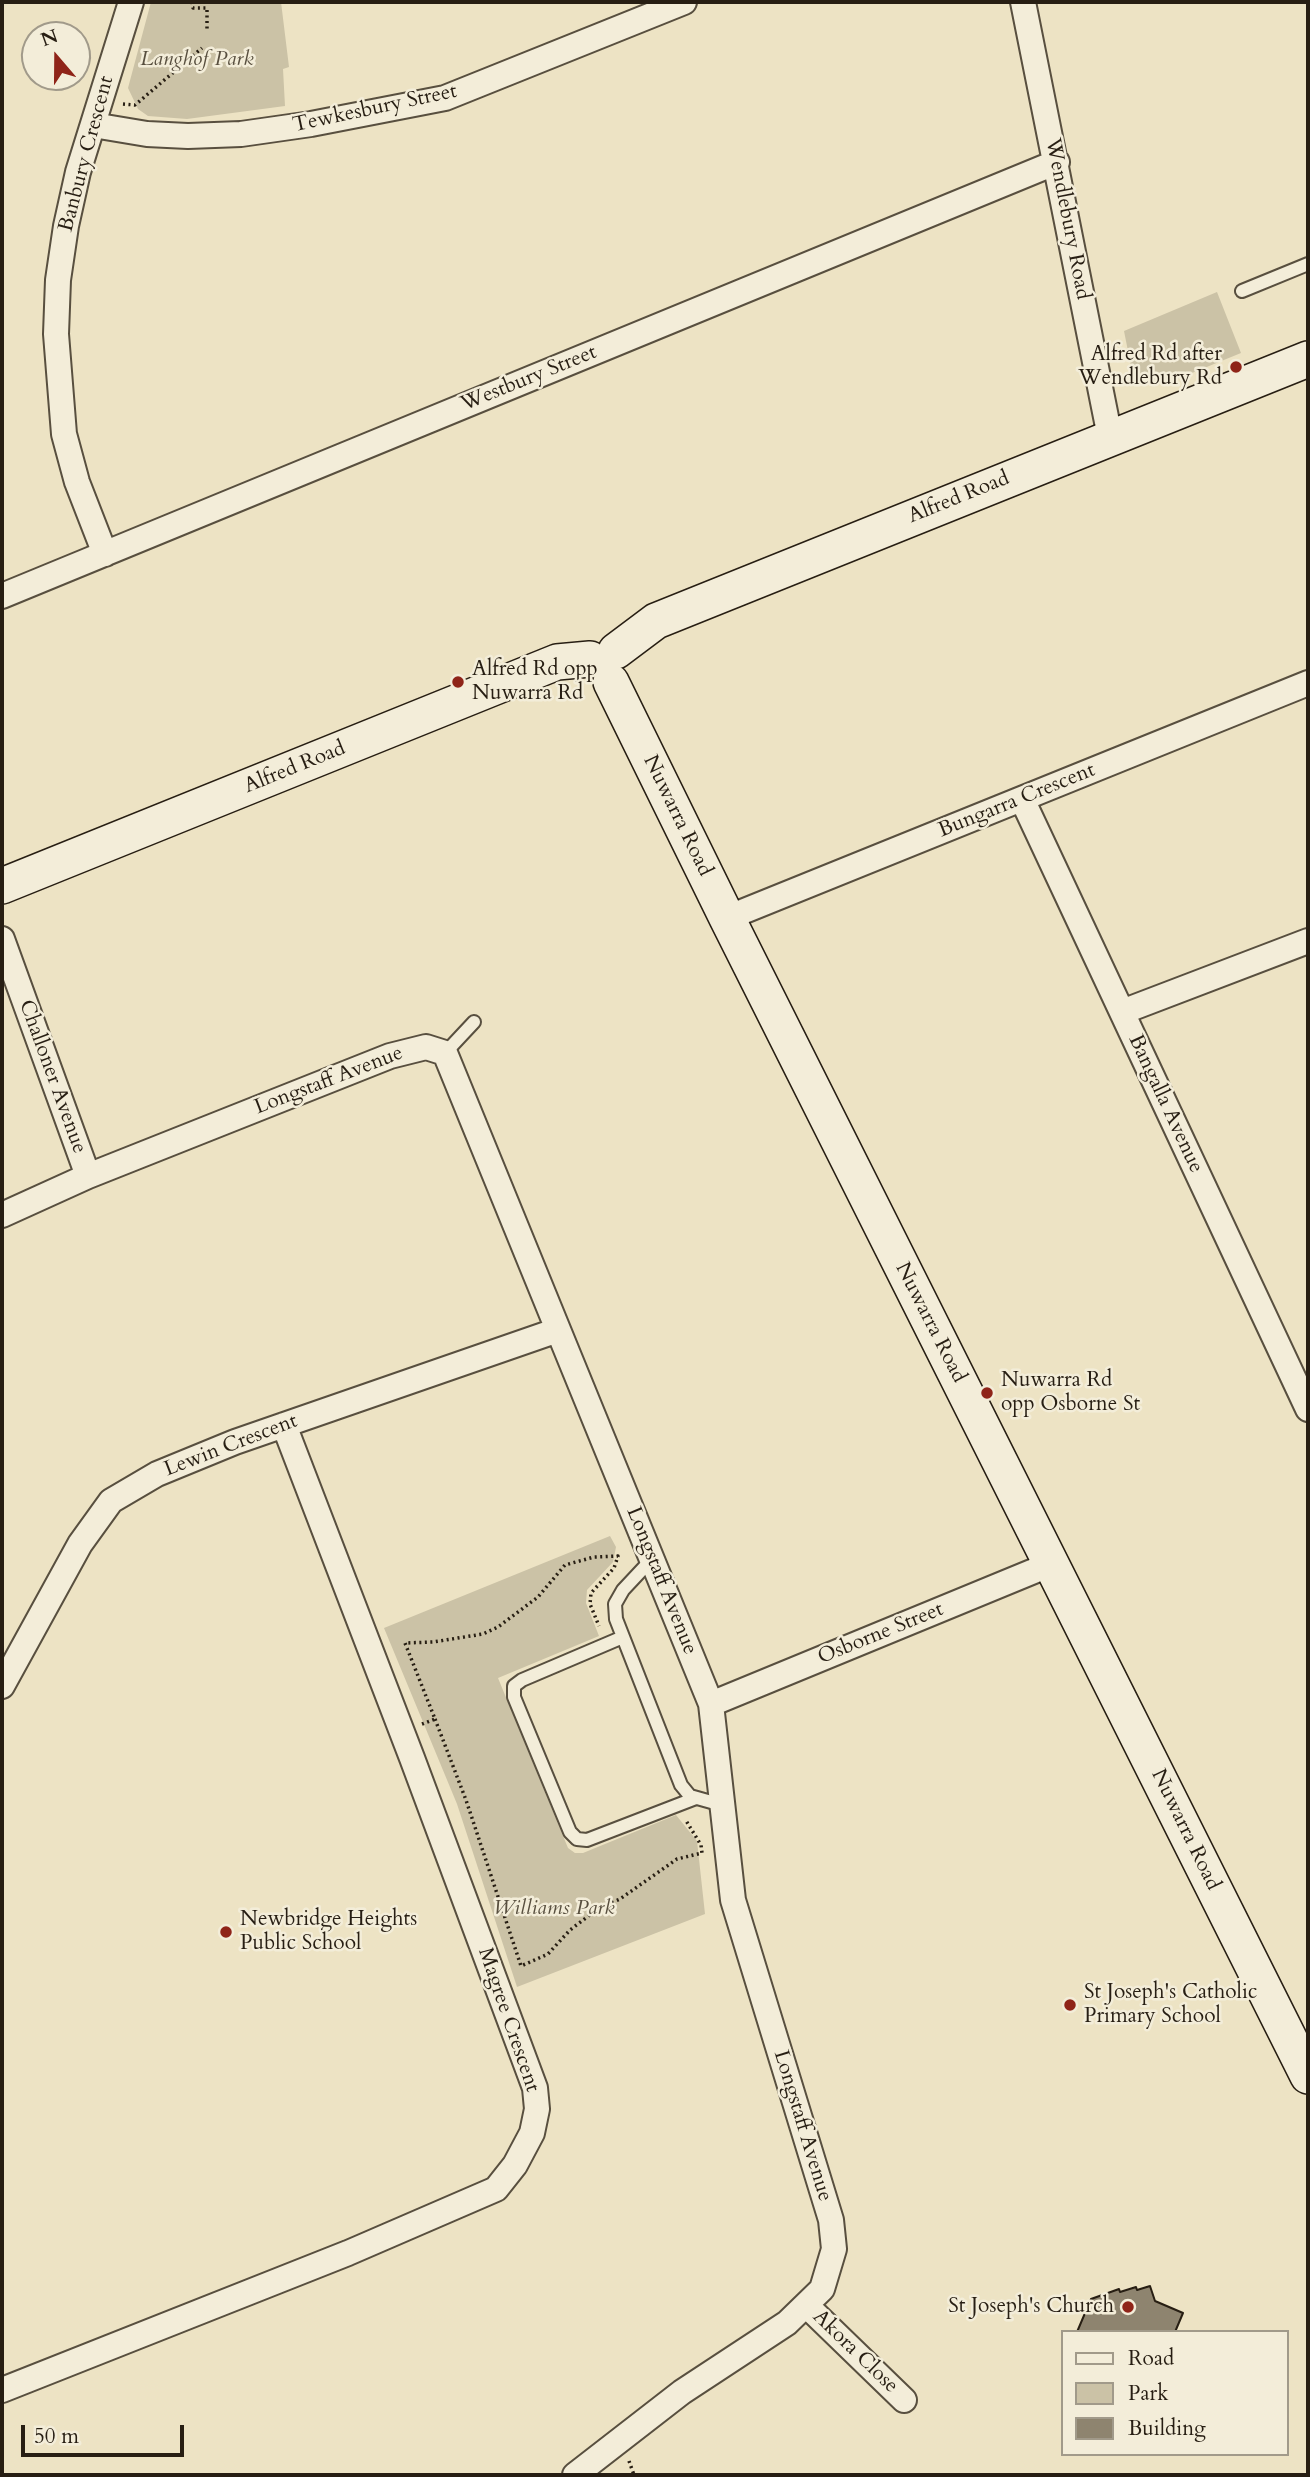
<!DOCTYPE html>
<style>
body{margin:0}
#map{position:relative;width:1310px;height:2477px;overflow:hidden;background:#ede3c4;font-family:Cardo,serif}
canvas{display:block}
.frame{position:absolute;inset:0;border:4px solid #271e13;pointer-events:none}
.legend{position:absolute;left:1061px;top:2330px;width:228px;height:126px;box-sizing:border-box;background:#f3edd9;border:2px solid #a19a8a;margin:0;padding:9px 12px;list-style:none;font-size:21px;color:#271e13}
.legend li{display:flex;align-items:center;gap:14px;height:35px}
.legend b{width:35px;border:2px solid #a19a8a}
.north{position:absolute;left:21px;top:21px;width:70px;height:70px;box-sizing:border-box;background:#f3edd9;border:2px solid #a19a8a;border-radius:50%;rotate:340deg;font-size:19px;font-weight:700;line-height:28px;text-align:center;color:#271e13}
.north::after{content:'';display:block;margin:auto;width:24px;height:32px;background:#8f2418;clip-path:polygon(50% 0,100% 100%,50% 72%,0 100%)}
.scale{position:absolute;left:21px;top:2425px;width:163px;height:32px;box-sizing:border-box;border:4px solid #271e13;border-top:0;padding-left:9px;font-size:21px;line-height:24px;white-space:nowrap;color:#271e13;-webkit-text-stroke:5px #f3edd9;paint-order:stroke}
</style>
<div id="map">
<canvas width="1310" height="2477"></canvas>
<div class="frame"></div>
<ul class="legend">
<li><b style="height:9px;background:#f3edd9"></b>Road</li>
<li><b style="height:19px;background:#cbc2a6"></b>Park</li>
<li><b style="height:19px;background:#8e846f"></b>Building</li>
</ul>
<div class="north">N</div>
<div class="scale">50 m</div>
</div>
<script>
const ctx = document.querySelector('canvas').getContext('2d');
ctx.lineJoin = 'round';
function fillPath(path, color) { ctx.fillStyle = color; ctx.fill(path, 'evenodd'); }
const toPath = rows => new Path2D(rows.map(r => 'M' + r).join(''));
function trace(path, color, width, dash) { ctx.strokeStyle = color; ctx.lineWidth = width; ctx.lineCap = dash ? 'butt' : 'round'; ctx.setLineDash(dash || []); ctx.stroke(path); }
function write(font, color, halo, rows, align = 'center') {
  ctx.font = font + ' Cardo,serif'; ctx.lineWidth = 5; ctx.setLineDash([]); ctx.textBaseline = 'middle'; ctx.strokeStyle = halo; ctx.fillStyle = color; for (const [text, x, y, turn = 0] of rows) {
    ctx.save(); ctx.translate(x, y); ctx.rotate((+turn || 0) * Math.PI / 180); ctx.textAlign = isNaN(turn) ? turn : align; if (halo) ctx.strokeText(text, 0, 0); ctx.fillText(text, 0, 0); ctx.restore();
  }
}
fillPath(toPath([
 [151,2,281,2,289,67,283,69,285,106,187,119,148,116,138,109,128,88],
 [1217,292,1241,353,1165,384,1150,385,1137,376,1131,366,1124,331],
 [610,1536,616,1547,613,1562,587,1590,586,1603,599,1636,498,1678,568,1848,575,1853,583,1853,676,1815,697,1841,705,1914,517,1987,457,1804,384,1628]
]), '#cbc2a6');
const building = toPath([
 [1150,2286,1155,2301,1183,2313,1175,2332,1077,2332,1091,2299,1119,2289,1120,2292,1136,2287,1137,2290,1150,2286]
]);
fillPath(building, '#8e846f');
trace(building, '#271e13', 2);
const lane = toPath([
 [1242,291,1308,264],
 [445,1053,474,1022],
 [652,1559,623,1590,615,1604,616,1619,681,1785,690,1796,722,1805],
 [623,1637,522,1680,514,1686,514,1697,570,1832,577,1839,587,1840,696,1798]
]);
const street = toPath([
 [1023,2,1110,437],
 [93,125,147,134,188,136,241,134,311,124,445,98,684,2],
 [105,554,77,482,64,434,56,334,58,280,66,226,78,172,131,2],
 [2,596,1057,162],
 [1022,799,1308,1409],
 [727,918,1308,683],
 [2,939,88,1176],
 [1122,1012,1308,941],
 [2,1215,88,1176,390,1056,426,1047,445,1053,711,1704,733,1900,831,2220,834,2249,822,2289,787,2323,682,2392,575,2475],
 [2,1686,80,1544,111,1501,157,1474,235,1442,558,1330],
 [711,1704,1051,1564],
 [806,2305,904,2400],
 [2,2390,348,2253,496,2189,515,2165,532,2133,537,2109,535,2088,412,1758,284,1425]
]);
const secondary = toPath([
 [616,651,656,621,1308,359],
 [611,682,727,918,1308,2076],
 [2,886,557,662,590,659]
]);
trace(lane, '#584f3f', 16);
trace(street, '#584f3f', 28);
trace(secondary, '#271e13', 38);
trace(toPath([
 [192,2,193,8,207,8,207,32],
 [123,104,135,105,202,48],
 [435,1719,466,1800,521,1966,548,1954,570,1930,599,1908,620,1899,677,1859,702,1853,701,1845,685,1819],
 [422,1724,435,1719,405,1643,433,1642,483,1634,498,1627,538,1597,565,1565,594,1557,618,1556,614,1568,591,1593,590,1604,599,1626],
 [629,2461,634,2475]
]), '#271e13', 3.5, [2, 3.5]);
trace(lane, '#f3edd9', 12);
trace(street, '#f3edd9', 24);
trace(secondary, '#f3edd9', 35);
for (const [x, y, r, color] of [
 [1236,367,7,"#8f2418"],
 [458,682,7,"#8f2418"],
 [987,1393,7,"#8f2418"],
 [226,1932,7,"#8f2418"],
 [1070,2005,7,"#8f2418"],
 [1128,2307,7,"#8f2418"]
]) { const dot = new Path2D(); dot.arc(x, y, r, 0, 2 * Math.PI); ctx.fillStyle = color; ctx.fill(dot); trace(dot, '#f3edd9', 2.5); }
write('italic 21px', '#584f3f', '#f3edd9', [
 ["Langhof Park",197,60],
 ["Williams Park",554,1909]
]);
write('21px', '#271e13', '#f3edd9', [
 ["Tewkesbury Street",375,109,-12],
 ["Banbury Crescent",87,154,-75],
 ["Wendlebury Road",1067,219,79],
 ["Westbury Street",529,379,-22],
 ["Alfred Road",959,498,-22],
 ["Alfred Road",295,768,-22],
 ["Bungarra Crescent",1017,801,-22],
 ["Nuwarra Road",677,816,64],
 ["Challoner Avenue",52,1077,70],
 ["Longstaff Avenue",329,1081,-21],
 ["Bangalla Avenue",1165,1104,65],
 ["Nuwarra Road",930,1323,63],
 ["Lewin Crescent",231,1446,-21],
 ["Longstaff Avenue",661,1581,68],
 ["Osborne Street",881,1634,-22],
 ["Nuwarra Road",1185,1830,64],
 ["Magree Crescent",508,2020,71],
 ["Longstaff Avenue",802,2126,73],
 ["Akora Close",855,2352,44]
]);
write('21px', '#271e13', '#f3edd9', [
 ["Alfred Rd after",1222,355,"right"],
 ["Wendlebury Rd",1222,379,"right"],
 ["Alfred Rd opp",472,670],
 ["Nuwarra Rd",472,694],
 ["Nuwarra Rd",1001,1381],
 ["opp Osborne St",1001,1405],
 ["Newbridge Heights",240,1920],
 ["Public School",240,1944],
 ["St Joseph's Catholic",1084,1993],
 ["Primary School",1084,2017],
 ["St Joseph's Church",1114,2307,"right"]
], 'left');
</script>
